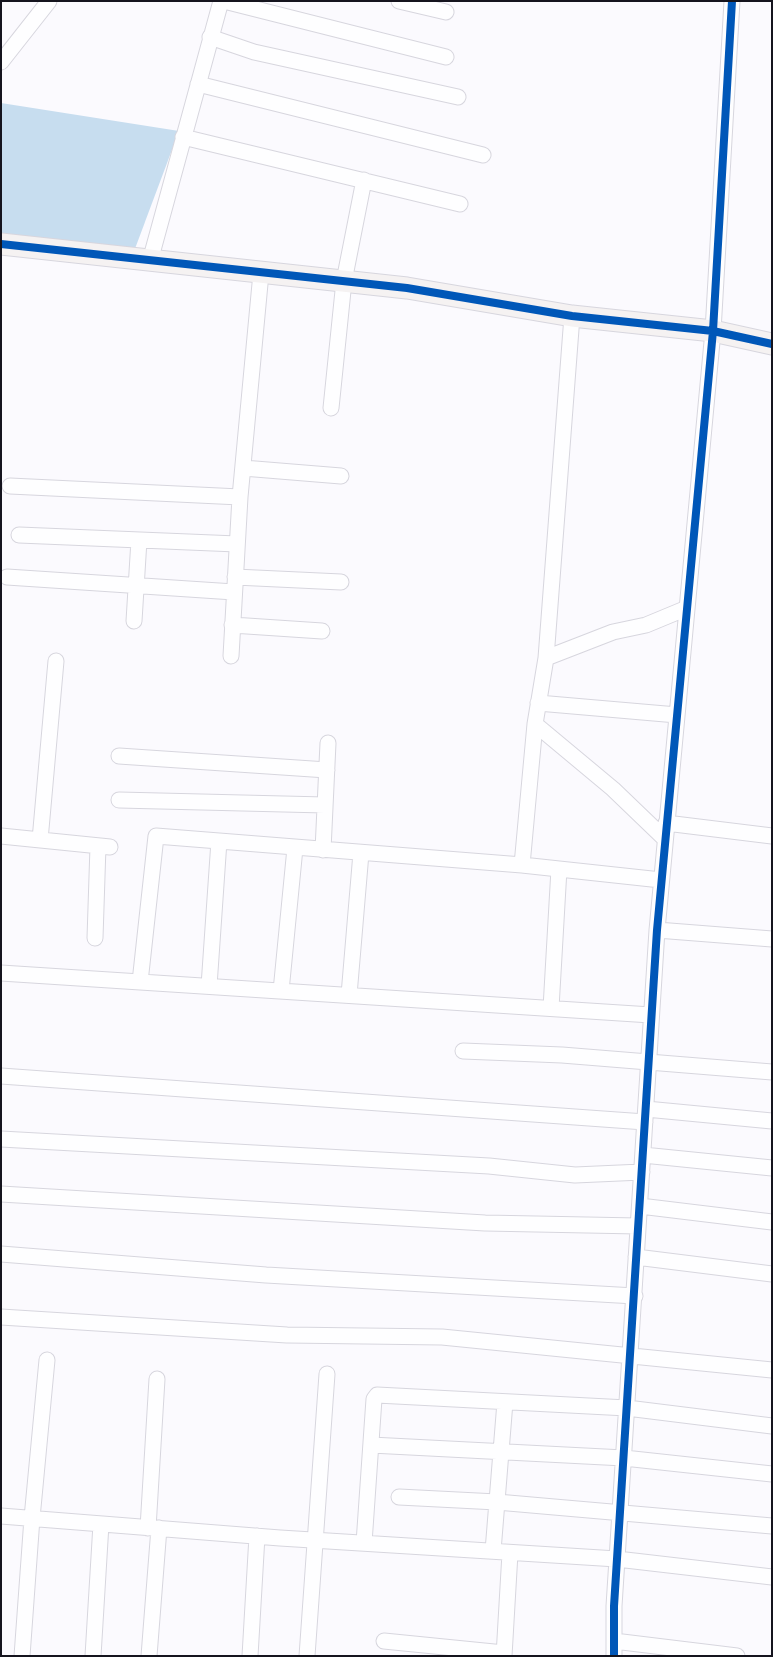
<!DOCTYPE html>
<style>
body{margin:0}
#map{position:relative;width:773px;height:1657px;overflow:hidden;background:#fbfafe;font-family:"Roboto Condensed",sans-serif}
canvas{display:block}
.frame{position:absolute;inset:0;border:2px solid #15141e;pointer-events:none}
</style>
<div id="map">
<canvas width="773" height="1657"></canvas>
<div class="frame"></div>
</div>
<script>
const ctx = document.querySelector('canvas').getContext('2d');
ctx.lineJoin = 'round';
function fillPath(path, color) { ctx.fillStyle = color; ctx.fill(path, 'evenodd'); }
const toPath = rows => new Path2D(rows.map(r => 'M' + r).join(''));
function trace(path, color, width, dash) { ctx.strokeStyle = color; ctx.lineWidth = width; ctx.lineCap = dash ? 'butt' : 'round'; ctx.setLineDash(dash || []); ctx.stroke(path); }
fillPath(toPath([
 [1,103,179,131,133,254,1,235]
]), '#c7ddef');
const street = toPath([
 [224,1,446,57],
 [399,1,446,12],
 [210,37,254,52,458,97],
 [1,62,49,1],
 [198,84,483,155],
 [183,137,460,204],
 [150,261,221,1],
 [331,408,344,281,364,180],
 [243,468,341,476],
 [10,486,240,497],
 [19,535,237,544],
 [7,577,234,592],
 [235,577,341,582],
 [134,621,139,540],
 [232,625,322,631],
 [231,656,240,497,261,273],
 [546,658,613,632,646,625,687,608],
 [538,703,677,715],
 [535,724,613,789,665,839],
 [119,756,327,770],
 [119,800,325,805],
 [666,823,772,836],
 [1,836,110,847],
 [40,840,56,661],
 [323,850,328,743],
 [522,865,535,724,546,658,572,316],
 [657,930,772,939],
 [95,938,98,846],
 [1,973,651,1015],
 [140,982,156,836,522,865,661,880],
 [209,986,219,841],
 [281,991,295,848],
 [349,995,361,853],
 [551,1008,559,869],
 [463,1051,562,1055,772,1072],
 [1,1076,645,1122],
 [646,1109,772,1121],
 [1,1139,489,1166,575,1175,642,1172],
 [643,1155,772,1168],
 [1,1194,485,1223,638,1226],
 [640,1206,772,1222],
 [1,1254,266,1275,635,1296],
 [636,1257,772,1274],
 [1,1317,287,1335,442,1337,772,1370],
 [371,1445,624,1458,772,1474],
 [399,1497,497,1502,772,1526],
 [1,1516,280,1538,617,1559,772,1577],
 [148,1528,157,1379],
 [364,1543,374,1399,377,1395,627,1408,772,1426],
 [493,1551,505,1402],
 [384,1641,504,1653],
 [614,1641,737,1656],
 [22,1656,32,1518,47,1360],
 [93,1656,101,1524],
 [149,1656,159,1528],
 [250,1656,257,1536],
 [307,1656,327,1374],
 [504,1656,510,1553],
 [614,1656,614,1606,657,930,713,331,732,1]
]);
const secondary = toPath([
 [1,244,407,288,572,316,713,331,772,344]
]);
trace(street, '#d7d6de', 17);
trace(secondary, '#d7d6de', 23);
trace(street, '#fefeff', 15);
trace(secondary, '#f5f2f2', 21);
trace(toPath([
 [1,244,407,288,572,316,713,331,772,344],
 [614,1656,614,1606,657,930,713,331,732,1]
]), '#0057b8', 8);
</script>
